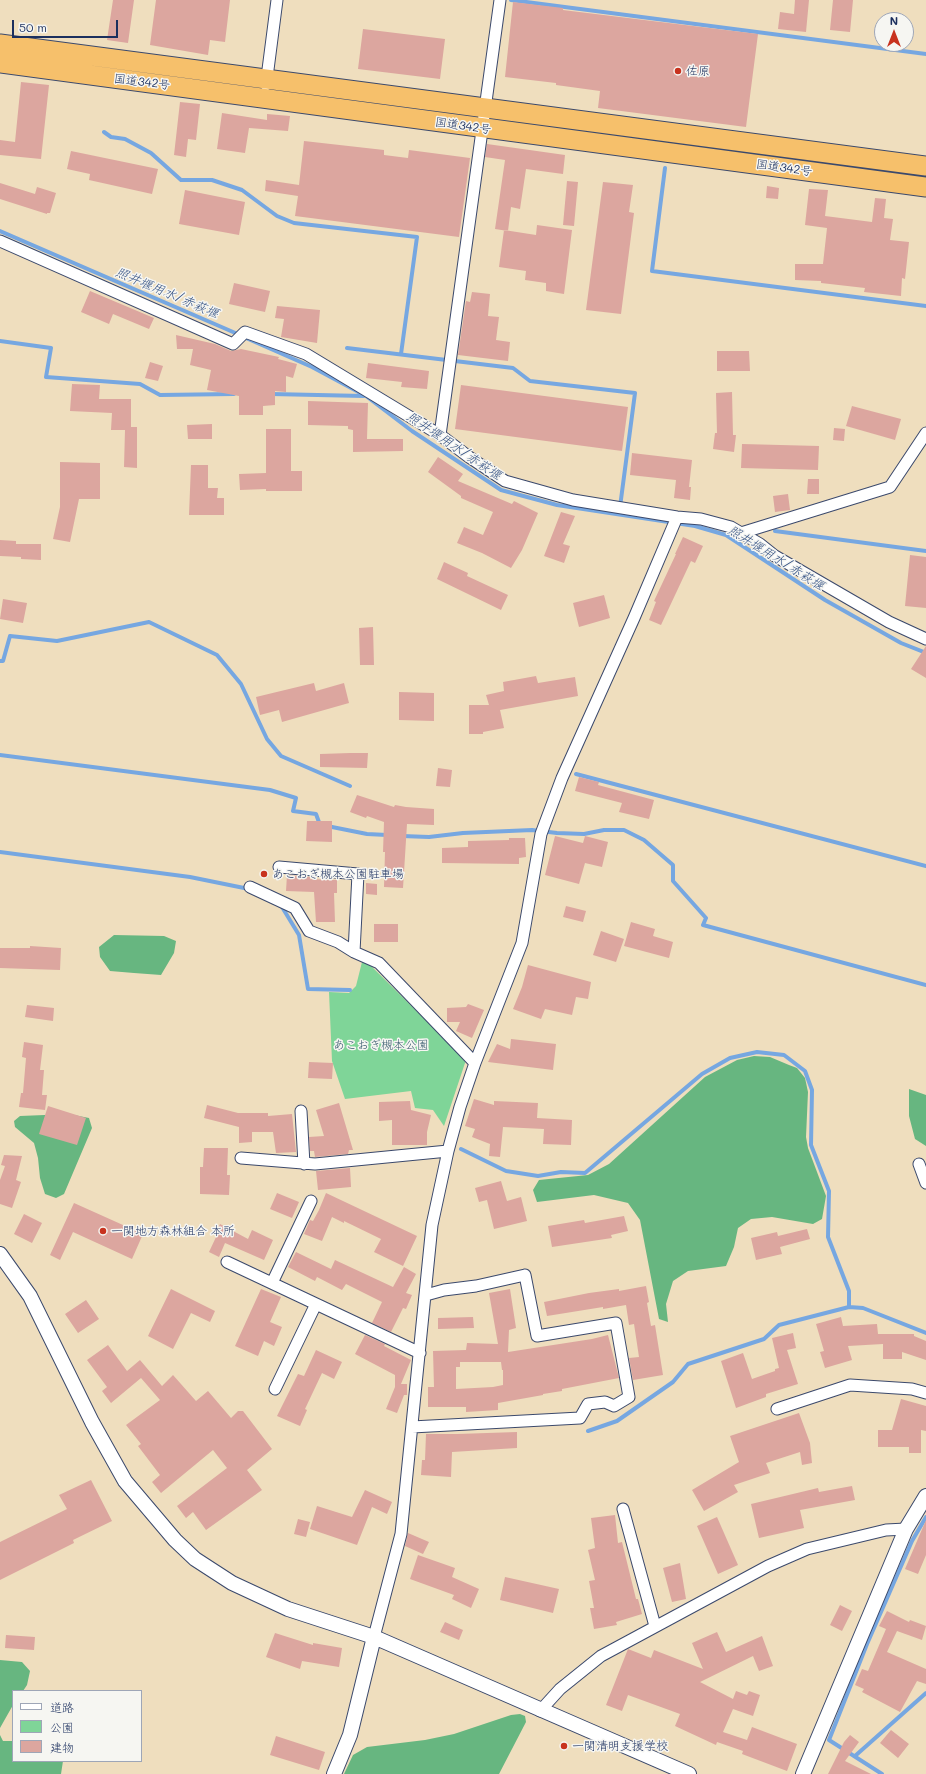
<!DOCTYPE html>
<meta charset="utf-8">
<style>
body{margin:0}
#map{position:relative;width:926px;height:1774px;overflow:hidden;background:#efdebe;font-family:Mali,"Klee One",sans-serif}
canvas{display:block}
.legend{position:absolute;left:12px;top:1690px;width:130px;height:72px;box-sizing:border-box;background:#f6f6f2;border:1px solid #9ea6b7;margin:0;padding:5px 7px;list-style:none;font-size:12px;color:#1b2f5e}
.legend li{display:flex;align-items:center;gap:8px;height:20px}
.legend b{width:20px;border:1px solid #9ea6b7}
.north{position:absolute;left:874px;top:12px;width:40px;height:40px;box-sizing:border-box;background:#f6f6f2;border:1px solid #9ea6b7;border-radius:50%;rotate:0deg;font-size:11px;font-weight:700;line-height:16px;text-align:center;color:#1b2f5e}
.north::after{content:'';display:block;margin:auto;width:14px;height:18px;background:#c8321e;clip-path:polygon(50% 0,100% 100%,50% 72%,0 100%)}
.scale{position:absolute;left:12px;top:20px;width:106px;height:18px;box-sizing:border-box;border:2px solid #1b2f5e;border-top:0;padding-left:5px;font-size:12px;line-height:14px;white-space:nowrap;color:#1b2f5e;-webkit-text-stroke:3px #f6f6f2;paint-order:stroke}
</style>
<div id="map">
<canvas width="926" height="1774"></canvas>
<ul class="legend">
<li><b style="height:5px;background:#fff"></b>道路</li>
<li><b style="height:11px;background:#7fd598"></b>公園</li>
<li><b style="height:11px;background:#dca69f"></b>建物</li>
</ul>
<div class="north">N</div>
<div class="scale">50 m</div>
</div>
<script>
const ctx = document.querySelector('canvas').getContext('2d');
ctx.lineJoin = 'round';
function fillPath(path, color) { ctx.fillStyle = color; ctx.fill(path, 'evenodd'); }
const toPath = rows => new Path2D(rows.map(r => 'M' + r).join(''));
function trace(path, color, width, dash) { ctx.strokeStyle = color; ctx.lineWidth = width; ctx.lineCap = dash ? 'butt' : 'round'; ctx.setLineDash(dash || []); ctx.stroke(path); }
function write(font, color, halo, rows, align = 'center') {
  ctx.font = font + ' Mali,"Klee One",sans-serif'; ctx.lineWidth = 3; ctx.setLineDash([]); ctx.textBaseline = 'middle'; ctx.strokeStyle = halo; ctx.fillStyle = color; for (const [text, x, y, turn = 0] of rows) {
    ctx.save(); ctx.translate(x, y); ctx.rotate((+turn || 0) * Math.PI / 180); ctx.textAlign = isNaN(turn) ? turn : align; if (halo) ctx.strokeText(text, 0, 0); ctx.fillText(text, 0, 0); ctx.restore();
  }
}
fillPath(toPath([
 [363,958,466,1060,444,1126,433,1110,415,1108,411,1091,345,1099,332,1061,329,992,349,993,356,986]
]), '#7fd598');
fillPath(toPath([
 [114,935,164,936,176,941,174,953,161,975,134,973,110,971,100,957,99,947],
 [754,1056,770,1057,789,1065,797,1068,805,1078,808,1092,806,1137,808,1148,826,1196,822,1219,813,1224,772,1217,751,1219,738,1228,734,1247,726,1266,688,1271,673,1281,666,1304,668,1322,659,1319,640,1220,628,1203,594,1195,537,1202,533,1190,539,1180,588,1175,609,1164,705,1077,737,1060],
 [909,1089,926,1095,926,1146,915,1139,909,1116],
 [69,1114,89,1118,92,1128,64,1194,56,1198,45,1194,40,1178,38,1158,34,1143,15,1127,14,1121,20,1116],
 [0,1660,22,1662,30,1671,27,1685,23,1691,13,1691,13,1705,0,1728],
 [520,1714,525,1716,526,1722,499,1774,344,1774,353,1755,367,1747,425,1740,454,1734,511,1715],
 [0,1735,3,1741,13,1741,13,1761,63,1761,61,1774,0,1774]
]), '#67b680');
trace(toPath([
 [511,0,926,54],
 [104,132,111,137,125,139,151,153,181,180,212,180,242,190,277,216,294,223,417,237,401,354],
 [665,168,652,271,926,306],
 [0,231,240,335],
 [246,338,312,367,366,396,412,431,501,490,557,505,695,526,726,535,825,600,901,643,926,653],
 [0,341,51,348,46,377,140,384,160,395,234,394],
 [347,348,513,368,530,381,635,393,620,507],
 [271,394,364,396],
 [775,531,926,551],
 [0,661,3,661,10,636,57,641,149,622,217,655,241,684,267,739,281,756,350,786],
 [0,755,270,790,296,798,293,811,316,814,320,825],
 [576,774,926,866],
 [327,826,367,834,387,835],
 [402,836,429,837,463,833,532,830,557,833,584,834,604,830,624,830,644,840,673,865,673,881,706,918,703,925,926,985],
 [0,852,190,877,249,889],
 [279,905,282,907,299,935,308,989,350,990],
 [461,1149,506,1171,538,1176,561,1172,585,1173,702,1074,730,1058,757,1052,784,1055,805,1071,812,1090,811,1145,829,1191,828,1237,849,1291,849,1307],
 [588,1431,617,1421,673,1382,688,1364,764,1339,779,1325,849,1307,863,1308,926,1333],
 [855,1756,926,1693],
 [882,1774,829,1740,867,1644,912,1541,926,1517]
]), '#76a7e1', 4);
fillPath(toPath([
 [113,0,134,0,128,43,107,40],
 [156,0,230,0,225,42,210,40,208,55,150,45],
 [795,0,809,0,806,32,778,29,780,12,794,14],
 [833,0,853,0,850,32,830,30],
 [513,2,563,8,563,10,758,34,746,127,598,108,600,91,556,85,556,83,505,77],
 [363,29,445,39,440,79,358,69],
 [21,82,49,85,41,159,0,155,0,140,15,142],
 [180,102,200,104,196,140,188,139,186,157,174,155],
 [222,113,267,120,267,114,290,116,288,131,249,128,245,153,217,149],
 [304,141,384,150,384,155,408,158,409,150,470,158,459,237,295,216,298,196,265,191,266,180,299,185],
 [487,144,565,155,563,174,526,169,520,209,511,207,508,231,495,229,505,160,485,157],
 [71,151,158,169,152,194,89,180,90,174,67,169],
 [567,181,578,182,574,226,563,225],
 [603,182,633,185,629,212,634,213,621,314,586,310],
 [0,183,35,194,37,187,56,193,50,213,47,213,47,214,0,199],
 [767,186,779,188,778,199,766,198],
 [809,189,828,190,825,216,872,222,875,198,886,199,884,218,893,219,890,240,909,242,905,279,902,278,901,296,864,292,865,288,821,283,821,281,795,280,795,264,823,264,827,228,805,225],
 [185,190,245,202,239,235,179,224],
 [537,225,572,230,564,294,546,291,546,283,525,280,526,271,499,267,504,230,536,235],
 [234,283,270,291,265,312,229,304],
 [90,291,154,318,149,329,113,314,109,324,81,312],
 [472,292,490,294,488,316,499,317,496,340,510,342,508,361,458,355,466,301,470,302],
 [277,306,320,310,317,343,281,337,284,319,275,318],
 [176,335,215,344,231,351,241,349,279,357,278,359,297,364,293,378,286,376,286,392,275,391,275,405,263,406,263,415,239,415,239,396,207,390,211,370,190,365,193,349,177,349],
 [717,351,749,351,750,371,717,371],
 [150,362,163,366,158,381,145,378],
 [368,363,429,371,427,389,401,387,402,382,366,378],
 [72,384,100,385,99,399,131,399,131,427,137,427,137,468,124,467,125,430,111,430,112,413,70,411],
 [461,385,628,407,622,451,455,429],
 [732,392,733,435,736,435,734,452,713,449,715,433,717,433,716,393],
 [308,401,368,403,367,439,403,439,403,451,353,452,353,430,348,429,348,426,308,425],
 [852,406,901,419,895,440,846,426],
 [212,424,212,439,188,439,187,425],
 [834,428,845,429,844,441,833,440],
 [266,429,291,429,291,471,302,471,302,491,266,491,266,489,240,490,239,474,266,473],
 [742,444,819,446,818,470,741,468],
 [632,453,692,460,689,487,691,487,690,500,674,498,676,480,630,475],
 [438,457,463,474,458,481,512,504,514,501,538,513,522,550,511,568,482,553,457,543,464,527,483,535,493,512,461,498,461,496,428,472],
 [60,462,100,463,100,499,79,499,70,542,53,539,60,507],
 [191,465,208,465,208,488,218,488,217,498,224,498,224,515,189,515],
 [808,479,819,479,819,494,807,494],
 [788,494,790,510,775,512,773,496],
 [561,512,575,516,563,544,570,546,564,563,544,556],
 [683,537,703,546,695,563,691,561,661,625,649,620,656,602,654,601,676,554,675,554],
 [0,540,16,541,16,544,41,544,41,560,21,559,21,557,0,556],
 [910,555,926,557,926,608,905,606],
 [444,562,468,573,467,576,508,595,501,610,437,579],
 [604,595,610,618,579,627,573,603],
 [3,599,27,603,23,623,0,619],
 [373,627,374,665,360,665,359,628],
 [926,646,926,678,911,669],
 [536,676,538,683,575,677,578,696,500,710,504,728,483,732,483,734,469,734,469,705,489,705,486,695,504,691,503,682],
 [314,683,316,691,344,683,349,703,282,722,279,710,260,715,256,697],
 [399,692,434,693,434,721,399,720],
 [350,753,368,753,367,768,320,767,320,754],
 [438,768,452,770,450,787,436,786],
 [579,777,599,782,598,785,654,800,649,819,619,812,622,803,575,791],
 [357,795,394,807,395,805,406,807,434,809,434,825,407,824,403,888,384,887,385,852,383,852,384,822,367,816,366,818,350,812],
 [307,821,332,821,332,842,306,841],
 [555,836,583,843,585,836,608,842,602,867,585,863,579,884,545,875],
 [509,838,525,838,526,857,519,858,519,864,442,863,442,848,468,847,468,841,509,840],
 [287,875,310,877,310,879,337,880,337,893,334,893,335,922,316,922,314,892,286,891],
 [366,883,377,884,377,895,366,894],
 [566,906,586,911,583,922,563,917],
 [631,922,655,929,653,936,673,942,669,958,624,946],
 [374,924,398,924,398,942,374,942],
 [601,931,624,939,616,962,593,955],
 [30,946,61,948,60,970,0,968,0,948,30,948],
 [528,965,591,982,588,999,576,997,572,1015,545,1009,541,1019,513,1009,522,987],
 [468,1004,484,1010,472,1038,456,1031,460,1022,447,1022,447,1008,466,1007],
 [27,1005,54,1008,53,1021,25,1017],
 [511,1039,556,1044,553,1070,488,1062,497,1044,510,1049],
 [24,1042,43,1045,40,1070,44,1070,42,1095,47,1095,45,1110,19,1107,21,1093,23,1093,26,1058,22,1057],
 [309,1062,333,1063,332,1079,308,1078],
 [474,1099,494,1105,494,1101,538,1103,537,1118,572,1120,571,1145,543,1144,544,1129,503,1127,500,1157,489,1156,490,1144,472,1137,475,1129,465,1126],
 [410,1101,411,1110,431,1115,427,1132,427,1145,392,1145,392,1120,379,1121,379,1102],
 [339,1103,353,1150,349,1150,348,1154,315,1157,314,1151,310,1151,309,1137,324,1136,316,1110],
 [207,1105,238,1113,268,1113,268,1116,292,1114,296,1152,276,1153,273,1132,252,1132,252,1142,239,1143,239,1127,204,1118],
 [48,1106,86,1118,77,1145,39,1134],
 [204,1148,228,1148,227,1175,230,1175,229,1195,200,1194,200,1167,203,1167],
 [4,1155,22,1156,16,1180,21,1182,12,1208,0,1204,0,1180,5,1166,1,1165],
 [350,1168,351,1187,318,1190,316,1171],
 [501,1181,507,1201,521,1197,527,1221,494,1229,487,1200,479,1202,475,1188],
 [277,1193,299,1202,292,1218,270,1209],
 [326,1193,417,1236,403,1266,374,1252,381,1239,344,1221,344,1223,332,1217,322,1241,304,1234,310,1220,313,1221,319,1210],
 [74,1203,143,1234,132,1259,73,1232,60,1260,50,1255],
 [24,1214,42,1223,32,1243,14,1234],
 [624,1216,628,1231,611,1235,612,1238,552,1247,548,1226,584,1220,585,1223],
 [220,1224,248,1239,252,1230,273,1240,264,1260,225,1243,219,1257,209,1252,217,1235,215,1234],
 [807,1229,810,1239,780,1247,782,1254,756,1260,751,1238,777,1232,778,1236],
 [296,1252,331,1269,335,1260,393,1287,404,1267,416,1274,406,1293,412,1295,406,1309,403,1308,391,1332,372,1323,382,1302,346,1284,342,1290,317,1277,315,1281,288,1267],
 [646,1286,649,1302,647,1303,651,1326,655,1325,663,1375,633,1380,629,1358,639,1357,634,1324,629,1325,626,1305,603,1309,603,1307,547,1316,544,1302,589,1293,619,1289,619,1291],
 [171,1289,215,1311,210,1322,191,1313,173,1349,148,1336],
 [261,1289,281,1297,270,1322,282,1327,274,1346,264,1341,258,1356,235,1346],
 [510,1289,516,1328,509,1330,508,1352,592,1339,608,1335,619,1378,562,1389,562,1391,543,1394,543,1395,498,1403,498,1410,466,1412,466,1407,428,1407,428,1387,434,1387,433,1351,466,1350,467,1343,498,1344,489,1293],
 [460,1362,501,1362,502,1370,503,1370,503,1385,493,1387,456,1389,456,1367,460,1367],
 [86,1300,99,1319,78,1333,65,1314],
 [473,1317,474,1328,438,1329,438,1318],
 [841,1317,843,1326,877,1324,878,1334,914,1334,914,1336,926,1341,926,1360,902,1352,902,1359,883,1359,883,1344,848,1346,852,1360,825,1368,820,1352,824,1351,816,1324],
 [793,1333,796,1348,787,1350,798,1384,766,1394,766,1397,736,1408,721,1361,743,1353,752,1379,775,1371,775,1369,779,1368,772,1338],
 [365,1335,385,1344,384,1346,411,1360,401,1384,407,1384,407,1395,404,1395,397,1413,386,1409,395,1387,395,1375,355,1354],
 [108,1345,127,1371,140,1360,162,1386,173,1375,196,1401,208,1391,231,1418,238,1411,243,1411,272,1449,247,1470,262,1490,206,1530,193,1512,186,1518,177,1506,227,1468,213,1450,161,1493,152,1482,160,1475,138,1446,141,1444,126,1425,160,1400,141,1378,111,1403,102,1391,107,1387,87,1360],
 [316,1350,342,1362,334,1379,322,1373,305,1409,307,1410,300,1426,277,1416,298,1374,304,1376],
 [901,1399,926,1406,926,1431,921,1430,921,1453,909,1453,909,1447,878,1447,878,1430,892,1430],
 [799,1413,810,1443,812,1463,802,1465,800,1452,766,1463,770,1473,734,1485,738,1492,704,1511,692,1490,739,1462,730,1436],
 [517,1432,517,1448,452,1452,451,1477,421,1475,422,1460,425,1460,426,1434,457,1434],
 [91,1480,112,1521,73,1540,74,1543,0,1580,0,1542,67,1509,59,1495],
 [852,1486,855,1500,800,1510,804,1528,759,1538,751,1504,818,1488,819,1492],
 [365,1490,392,1502,387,1514,372,1507,357,1545,310,1529,317,1506,352,1517],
 [615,1515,618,1543,622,1542,636,1599,638,1599,642,1614,616,1622,617,1625,594,1629,590,1608,594,1608,589,1581,595,1580,588,1550,595,1548,591,1518],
 [717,1517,738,1565,718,1574,697,1526],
 [298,1519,310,1522,306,1537,294,1534],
 [926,1520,926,1555,918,1574,905,1569],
 [408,1533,429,1542,423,1554,405,1546],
 [418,1555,455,1568,452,1577,479,1589,471,1608,452,1599,454,1595,410,1579],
 [680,1563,686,1599,672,1602,663,1568],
 [505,1577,559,1589,553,1613,500,1600],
 [840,1605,852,1611,842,1631,830,1625],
 [887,1611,909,1622,910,1620,926,1626,922,1640,897,1631,887,1652,926,1669,926,1684,917,1681,900,1712,862,1692,864,1689,855,1685,862,1669,868,1671,886,1629,879,1626],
 [445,1622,463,1630,459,1640,440,1632],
 [717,1632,726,1652,762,1636,773,1666,759,1671,753,1656,700,1682,733,1699,736,1691,747,1695,749,1691,760,1695,753,1716,733,1709,723,1732,747,1740,752,1727,797,1744,787,1771,742,1754,743,1751,717,1742,716,1745,675,1726,680,1714,628,1695,622,1711,606,1705,628,1649,651,1658,654,1650,703,1669,692,1643],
 [275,1633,313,1645,313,1643,342,1648,339,1667,302,1661,300,1669,266,1657],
 [6,1635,35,1637,34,1650,5,1648],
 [891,1730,909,1744,898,1758,880,1743],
 [850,1735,859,1742,845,1761,871,1774,828,1774,844,1742],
 [276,1736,325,1752,319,1770,270,1755]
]), '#dca69f');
const minor = toPath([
 [266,85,277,0],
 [0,241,233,344,245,332,306,354,440,435,469,457,505,481,573,500,677,517,701,519,731,527,760,544,775,556,889,622,926,639],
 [440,435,500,0],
 [741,533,890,487,926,433],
 [279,867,358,874,354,952],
 [250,887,295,908,309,931,338,942,354,952,379,963,475,1063],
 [301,1111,304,1164],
 [241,1158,315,1164,448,1151],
 [919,1164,926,1183],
 [227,1262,420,1353],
 [272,1283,311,1201],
 [275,1389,316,1304],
 [777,1409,850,1385,912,1389,926,1393],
 [412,1427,580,1418,588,1404,605,1402,614,1406,629,1397,616,1323,537,1336,525,1275,476,1286,444,1290,426,1295],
 [623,1509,655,1626],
 [374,1637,401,1534,432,1225,448,1151,460,1107,475,1063,522,943,541,834,562,778,634,618,677,517],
 [540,1711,560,1689,601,1656,768,1566,807,1549,886,1530,906,1529]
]);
const tertiary = toPath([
 [0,1254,30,1296,92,1422,125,1481,175,1540,195,1559,232,1583,288,1609,374,1637,689,1774],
 [334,1774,350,1735,374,1637],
 [803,1774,906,1529,926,1496]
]);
const trunk = toPath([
 [0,44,926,166],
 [0,63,926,187]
]);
trace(minor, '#3b496c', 13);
trace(tertiary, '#3b496c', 16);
trace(trunk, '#3b496c', 21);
trace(minor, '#fff', 11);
trace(tertiary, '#fff', 14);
trace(trunk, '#f6c06b', 19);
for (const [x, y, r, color] of [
 [678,71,4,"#c8321e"],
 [264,874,4,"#c8321e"],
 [103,1231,4,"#c8321e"],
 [564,1746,4,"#c8321e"]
]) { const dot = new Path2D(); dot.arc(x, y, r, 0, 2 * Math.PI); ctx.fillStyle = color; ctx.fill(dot); trace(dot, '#f6f6f2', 1.5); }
write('12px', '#1b2f5e', '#f6f6f2', [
 ["佐原",686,71],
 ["あこおぎ槻本公園駐車場",272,874],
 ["一関地方森林組合 本所",111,1231],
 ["一関清明支援学校",572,1746]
], 'left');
write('12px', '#1b2f5e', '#f6f6f2', [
 ["国道342号",142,82,7],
 ["国道342号",463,126,8],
 ["国道342号",784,168,8]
]);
write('12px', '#34586c', '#f6f6f2', [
 ["あこおぎ槻本公園",381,1045]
]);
write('italic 13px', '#365385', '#f6f6f2', [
 ["照井堰用水/赤萩堰",167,293,23],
 ["照井堰用水/赤萩堰",454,446,34],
 ["照井堰用水/赤萩堰",776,558,32]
]);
</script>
